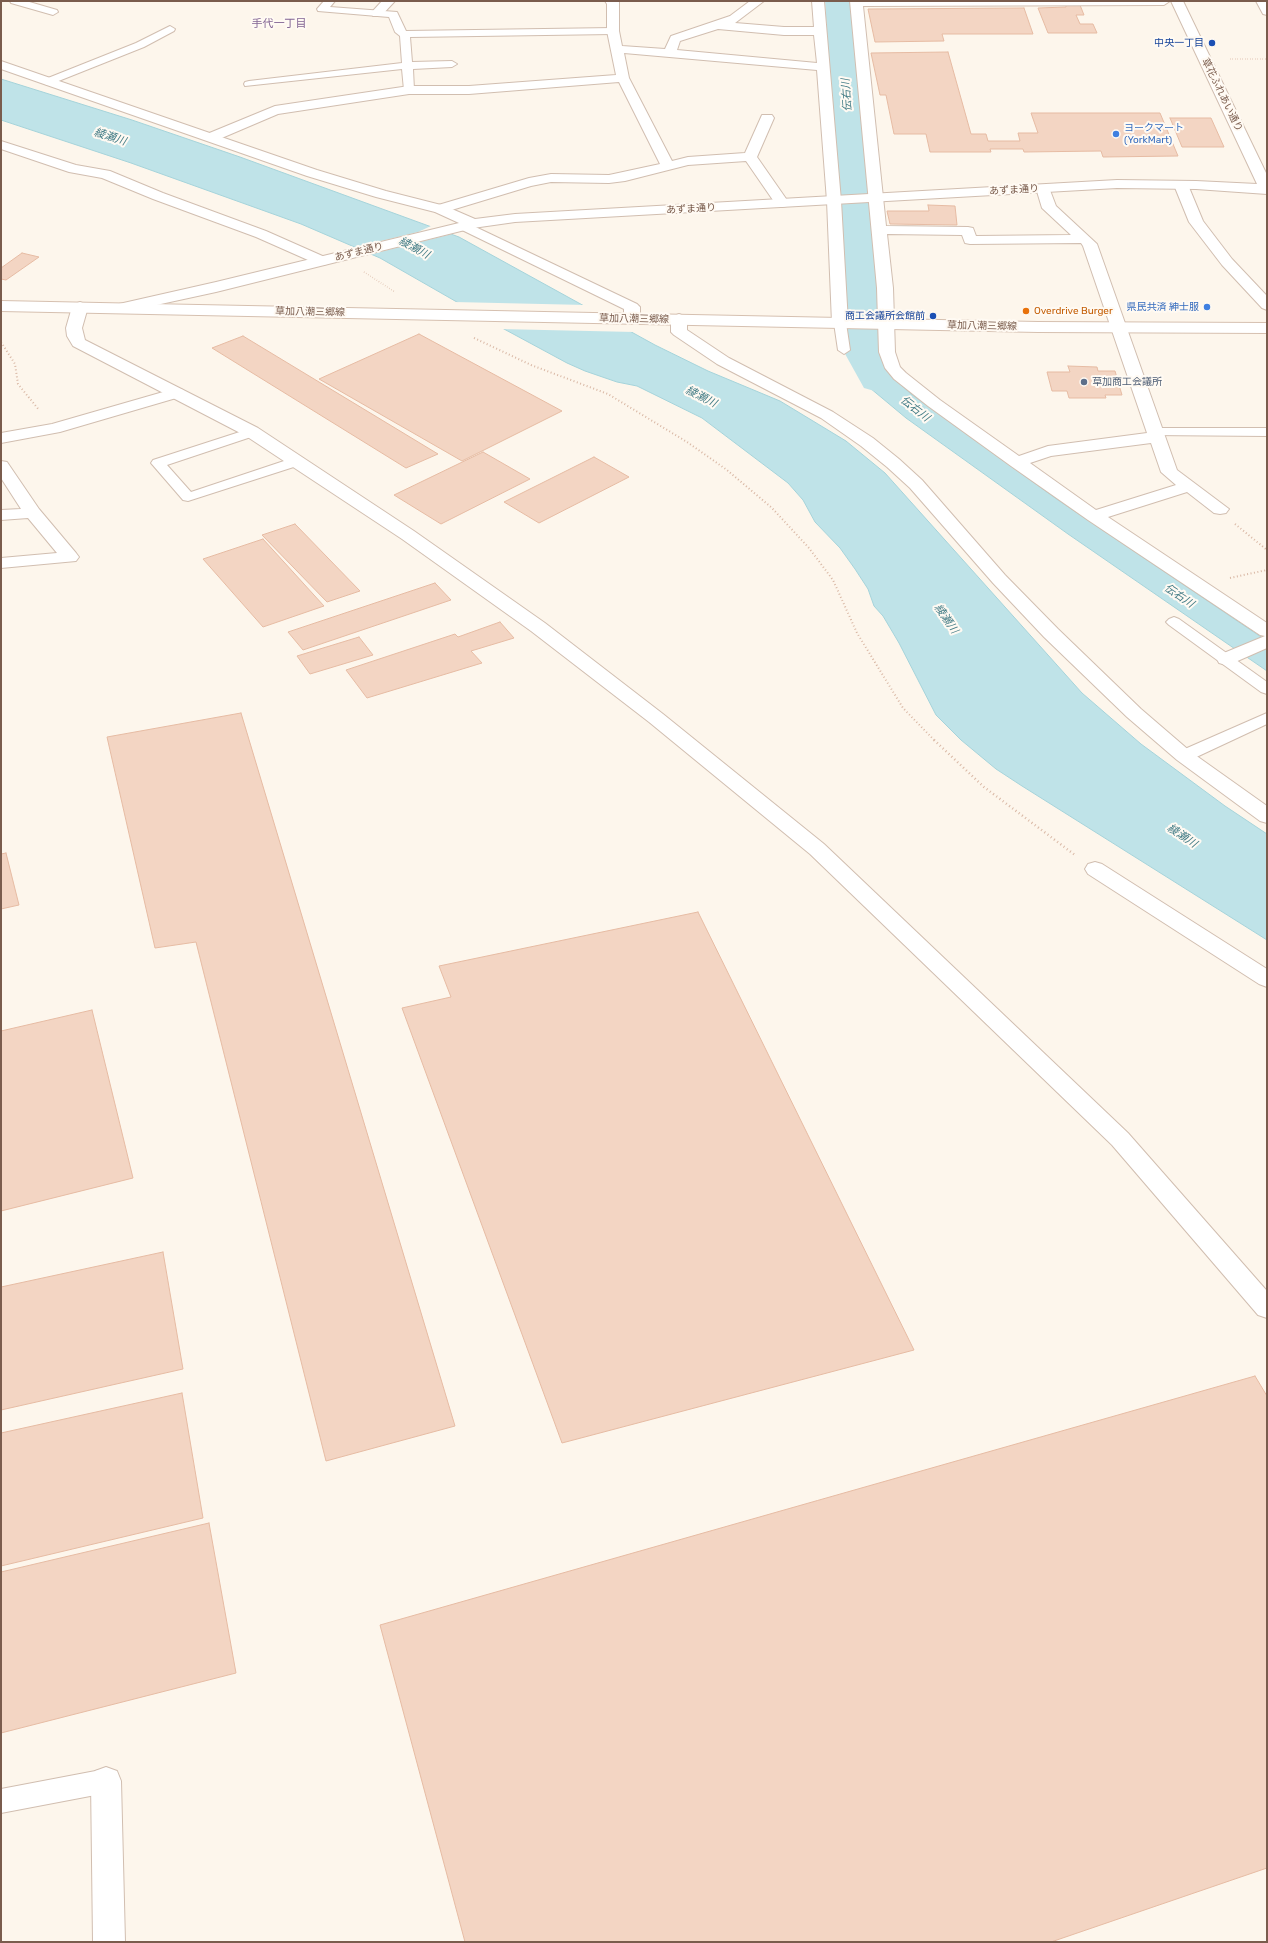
<!DOCTYPE html>
<meta charset="utf-8">
<style>
body{margin:0}
#map{position:relative;width:1268px;height:1943px;overflow:hidden;background:#fdf6ec;font-family:Rubik,sans-serif}
canvas{display:block}
.frame{position:absolute;inset:0;border:2px solid #7a5c4d;pointer-events:none}
</style>
<div id="map">
<canvas width="1268" height="1943"></canvas>
<div class="frame"></div>
</div>
<script>
const ctx = document.querySelector('canvas').getContext('2d');
ctx.lineJoin = 'round';
function fillPath(path, color) { ctx.fillStyle = color; ctx.fill(path, 'evenodd'); }
const toPath = rows => new Path2D(rows.map(r => 'M' + r).join(''));
function trace(path, color, width, dash) { ctx.strokeStyle = color; ctx.lineWidth = width; ctx.lineCap = dash ? 'butt' : 'round'; ctx.setLineDash(dash || []); ctx.stroke(path); }
function write(font, color, halo, rows, align = 'center') {
  ctx.font = font + ' Rubik,"Noto Sans JP",sans-serif'; ctx.lineWidth = 4; ctx.setLineDash([]); ctx.textBaseline = 'middle'; ctx.strokeStyle = halo; ctx.fillStyle = color; for (const [text, x, y, turn = 0] of rows) {
    ctx.save(); ctx.translate(x, y); ctx.rotate((+turn || 0) * Math.PI / 180); ctx.textAlign = isNaN(turn) ? turn : align; if (halo) ctx.strokeText(text, 0, 0); ctx.fillText(text, 0, 0); ctx.restore();
  }
}
const water = toPath([
 [1,79,132,120,240,157,459,237,655,345,708,371,780,401,846,441,885,473,1082,693,1141,744,1225,806,1267,834,1267,940,1022,786,996,769,961,740,936,715,899,643,883,616,874,606,868,589,855,569,840,548,815,522,803,500,788,483,702,418,637,386,617,382,585,371,567,363,504,329,380,258,301,224,131,163,1,120,1,79],
 [848,307,876,308,881,362,890,375,911,394,1058,500,1267,641,1267,671,1068,534,906,418,870,388,859,377,853,364,849,341,848,307]
]);
fillPath(water, '#bfe3e8');
trace(water, '#a5d3da', 1);
fillPath(toPath([
 [433,225,456,233,368,255,352,248,418,232],
 [454,302,586,305,635,332,499,329],
 [848,311,877,312,879,337,849,336]
]), '#fdf6ec');
fillPath(toPath([
 [825,1,855,1,881,289,884,352,898,380,892,388,878,392,864,388,844,352,843,289,825,1]
]), '#bfe3e8');
const building = toPath([
 [1066,5,1080,5,1084,15,1076,15,1080,24,1093,24,1097,33,1048,33,1038,8,1066,7,1066,5],
 [1024,8,1033,34,942,34,944,41,875,42,868,9,1024,8],
 [948,52,971,134,986,134,988,141,1020,141,1018,133,1038,133,1031,113,1160,113,1178,156,1103,157,1101,151,1024,152,1023,149,990,149,991,152,930,152,926,134,894,134,886,95,880,95,871,53,948,52],
 [1170,118,1211,118,1224,147,1182,147,1170,118],
 [928,205,955,206,957,225,890,224,887,211,929,211,928,205],
 [22,253,39,257,6,280,1,279,1,268,22,253],
 [419,334,562,411,462,461,319,379,419,334],
 [243,336,438,454,406,468,212,348,243,336],
 [1068,366,1097,367,1098,371,1115,371,1122,395,1105,395,1106,398,1069,398,1067,391,1052,391,1047,372,1070,372,1068,366],
 [483,452,530,479,441,524,394,495,483,452],
 [594,457,629,477,539,523,504,502,594,457],
 [295,524,360,591,327,602,262,535,295,524],
 [263,539,324,606,263,627,203,559,263,539],
 [435,583,451,600,303,650,288,632,435,583],
 [500,622,514,638,471,651,482,663,367,698,346,670,455,634,458,637,500,622],
 [359,637,373,655,310,674,297,656,359,637],
 [241,713,455,1426,326,1461,196,942,155,948,107,737,241,713],
 [6,853,19,905,1,909,1,854,6,853],
 [698,912,914,1350,562,1443,402,1008,451,997,439,966,698,912],
 [92,1010,133,1178,1,1211,1,1031,92,1010],
 [163,1252,183,1369,1,1410,1,1287,163,1252],
 [1255,1376,1267,1396,1267,1868,1051,1942,465,1942,380,1625,1255,1376],
 [182,1393,203,1518,1,1566,1,1433,182,1393],
 [209,1523,236,1673,1,1733,1,1572,209,1523]
]);
fillPath(building, '#f3d5c3');
trace(building, '#e6bba3', 1);
const service = toPath([
 [10,1,26,1,57,10,58,12,53,15,11,3,10,1],
 [324,1,335,1,330,7,397,12,406,31,613,28,618,31,613,34,410,37,412,62,452,61,457,64,452,67,413,69,414,90,409,93,404,90,402,69,245,86,244,84,245,82,249,81,402,63,400,36,395,32,389,17,318,11,317,9,324,1],
 [170,26,175,29,174,31,144,47,51,84,47,85,42,82,43,80,136,43,170,26],
 [840,319,846,323,850,350,844,354,838,350,834,323,840,319],
 [252,428,257,429,259,432,257,435,167,465,191,492,293,458,303,458,305,461,303,464,188,501,183,500,151,463,153,460,252,428],
 [1154,428,1267,428,1267,436,1149,435,1147,432,1149,429,1154,428],
 [1174,617,1179,619,1267,682,1267,694,1261,692,1169,625,1166,622,1169,619,1174,617],
 [1267,713,1267,724,1190,760,1184,761,1178,760,1176,756,1178,752,1267,713],
 [106,1769,115,1773,118,1781,115,1789,106,1793,1,1813,1,1789,106,1769]
]);
const minor = toPath([
 [382,1,395,1,381,16,373,16,371,13,382,1],
 [605,1,619,1,619,31,622,46,665,49,671,36,730,16,750,1,764,1,735,23,784,27,814,27,812,1,824,1,841,201,848,323,845,326,840,328,835,326,832,323,827,201,817,70,624,53,629,78,672,161,688,157,745,153,762,115,772,115,774,118,757,157,789,203,787,206,782,207,777,206,746,161,688,165,625,181,609,183,551,182,531,186,445,212,435,212,433,209,435,206,529,178,551,174,609,175,660,164,619,82,469,94,409,94,278,114,217,140,207,140,205,137,207,134,275,106,409,86,469,86,616,75,607,31,607,4,605,1],
 [718,29,784,35,814,35,817,63,677,50,680,41,718,29],
 [850,1,1170,1,1164,5,863,6,886,226,968,227,973,228,976,236,1071,235,1042,208,1036,188,1038,185,1048,185,1056,206,1097,244,1177,470,1229,509,1226,513,1220,514,1214,513,1187,492,1108,517,1267,623,1267,648,1233,663,1226,665,1219,663,1217,659,1219,655,1265,636,1260,635,1088,520,1011,466,928,406,894,379,885,368,879,352,877,288,850,1],
 [887,234,962,235,965,243,970,244,1081,243,1083,246,1147,433,1048,446,1019,456,940,400,906,373,900,367,895,352,893,288,887,234],
 [1151,443,1161,472,1176,485,1096,510,1030,463,1051,456,1151,443],
 [1256,1,1267,1,1267,15,1263,14,1256,1],
 [1,141,76,165,110,171,163,193,266,231,327,258,329,261,327,264,322,265,317,264,256,237,153,199,102,178,69,172,1,149,1,141],
 [1181,181,1186,182,1188,185,1203,221,1232,259,1267,296,1267,310,1262,308,1222,265,1189,222,1174,185,1176,182,1181,181],
 [465,222,637,304,640,307,640,318,637,321,627,321,624,318,624,309,460,229,458,226,460,223,465,222],
 [679,314,684,316,687,319,687,330,729,358,833,412,873,438,899,459,922,480,1005,575,1058,629,1141,709,1191,752,1267,806,1267,823,1260,821,1177,760,1127,717,1044,637,993,583,910,488,887,467,861,446,821,418,717,364,674,335,671,332,671,319,674,316,679,314],
 [177,388,183,390,185,393,183,396,60,432,1,443,1,433,52,424,177,388],
 [1,461,7,462,39,509,76,553,79,557,76,561,1,568,1,558,57,553,28,518,1,520,1,510,21,509,1,478,1,461],
 [1095,862,1102,864,1267,969,1267,987,1259,984,1088,874,1085,869,1088,864,1095,862],
 [106,1767,117,1771,121,1781,125,1942,93,1942,91,1781,95,1771,106,1767]
]);
const tertiary = toPath([
 [1171,1,1183,1,1267,175,1267,194,1196,189,1117,188,515,222,473,228,216,292,124,312,119,310,116,307,119,304,216,282,459,223,435,212,376,197,307,176,1,69,1,61,317,170,386,191,445,206,475,219,515,214,1117,180,1196,181,1257,184,1171,1],
 [80,302,85,304,88,307,82,328,85,340,258,428,414,531,545,623,663,714,824,844,1128,1133,1267,1291,1267,1318,1258,1315,1112,1145,810,854,649,722,531,631,402,539,246,436,73,346,67,336,66,328,72,307,75,304,80,302]
]);
const secondary = toPath([
 [1,301,1038,322,1267,323,1267,333,1038,332,1,311,1,301]
]);
trace(service, '#d1beb0', 2);
trace(minor, '#d1beb0', 2);
trace(tertiary, '#d1beb0', 2);
trace(secondary, '#d6c0b0', 2);
trace(toPath([
 [1230,59,1267,59],
 [364,272,395,292]
]), '#d9b8a5', 1.5, [0.5, 2]);
trace(toPath([
 [474,338,531,365,608,394,687,442,727,470,772,508,809,548,833,580,857,633,903,708,935,741],
 [1,342,15,364,18,384,39,410],
 [1235,524,1267,550],
 [1230,578,1267,570]
]), '#d9b8a5', 2, [1, 2.5]);
trace(toPath([
 [934,740,984,787,1075,855]
]), '#d9b8a5', 2.5, [1, 3]);
fillPath(service, '#fff');
fillPath(minor, '#fff');
fillPath(tertiary, '#fff');
fillPath(secondary, '#fff');
for (const [x, y, r, color] of [
 [1212,43,4,"#1a4fb4"],
 [1116,134,4,"#3f7fe0"],
 [1207,307,4,"#3f7fe0"],
 [1026,311,4,"#e8710a"],
 [933,316,4,"#1a4fb4"],
 [1084,382,4,"#5c6f8a"]
]) { const dot = new Path2D(); dot.arc(x, y, r, 0, 2 * Math.PI); ctx.fillStyle = color; ctx.fill(dot); trace(dot, '#fffaf3', 1.5); }
write('10px', '#164399', '#fffaf3', [
 ["中央一丁目",1204,43],
 ["商工会議所会館前",925,316]
], 'right');
write('10px', '#7a5c4d', '#fffaf3', [
 ["草花ふれあい通り",1222,95,64],
 ["あずま通り",1014,190,-3],
 ["あずま通り",691,209,-3],
 ["あずま通り",359,252,-14],
 ["草加八潮三郷線",310,312,1],
 ["草加八潮三郷線",634,319,1],
 ["草加八潮三郷線",982,326,1]
]);
write('10px', '#366cbe', '#fffaf3', [
 ["ヨークマート",1124,128],
 ["(YorkMart)",1124,140],
 ["県民共済 紳士服",1199,307,"right"]
], 'left');
write('10px', '#c56008', '#fffaf3', [
 ["Overdrive Burger",1034,311]
], 'left');
write('10px', '#4e5e75', '#fffaf3', [
 ["草加商工会議所",1092,382]
], 'left');
write('11px', '#846695', '#fffaf3', [
 ["手代一丁目",279,24]
]);
write('italic 11px', '#437c86', '#fffaf3', [
 ["伝右川",847,95,-94],
 ["綾瀬川",110,137,18],
 ["綾瀬川",414,248,28],
 ["綾瀬川",701,397,27],
 ["伝右川",915,409,38],
 ["伝右川",1179,596,34],
 ["綾瀬川",946,619,55],
 ["綾瀬川",1182,836,34]
]);
</script>
